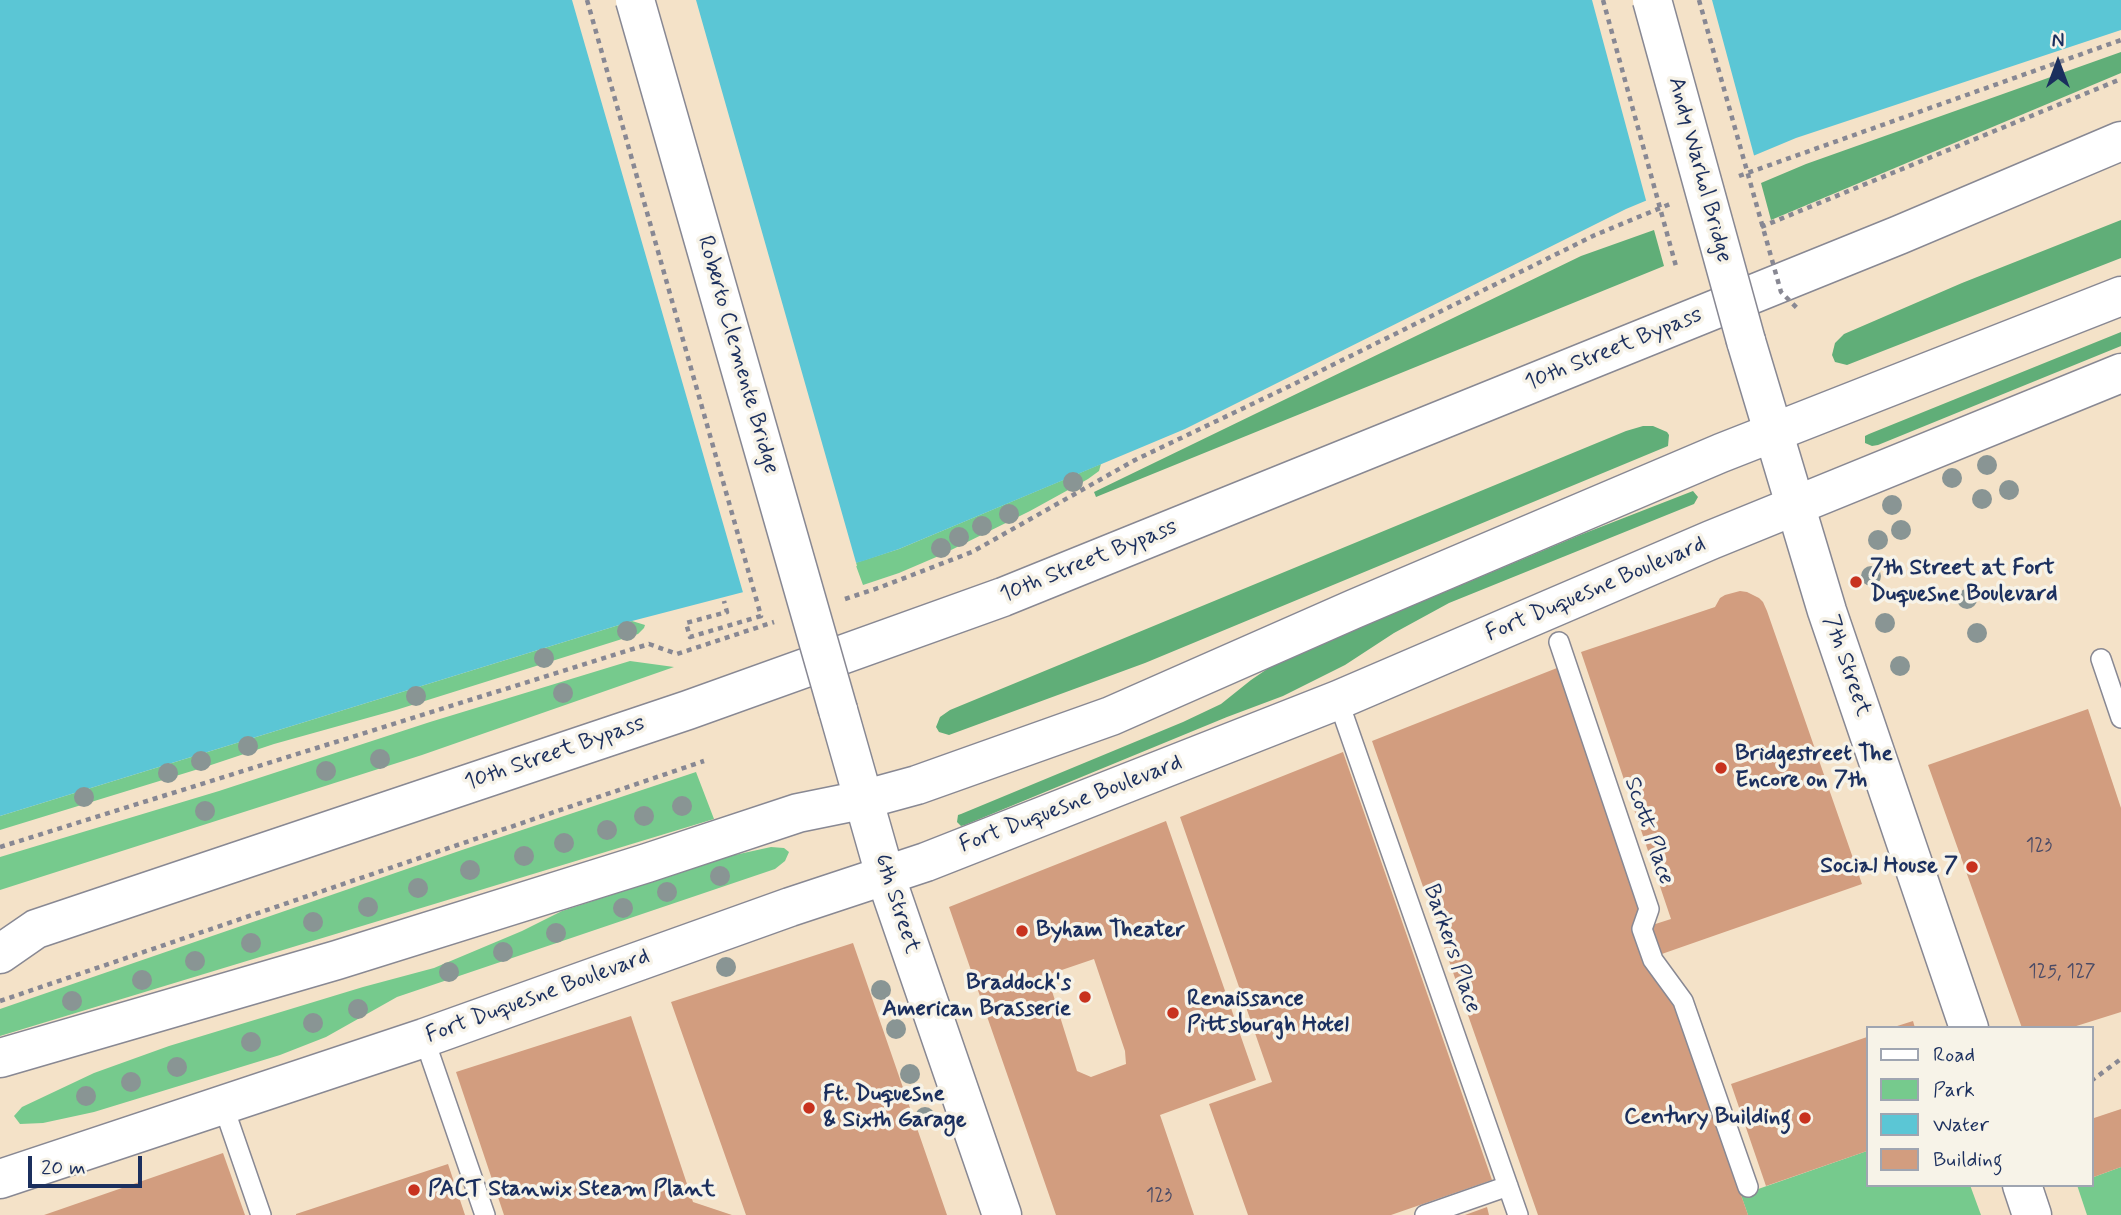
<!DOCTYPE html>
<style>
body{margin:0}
#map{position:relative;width:2121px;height:1215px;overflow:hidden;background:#f4e2c8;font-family:Mynerve,sans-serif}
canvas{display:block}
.legend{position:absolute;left:1866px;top:1026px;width:228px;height:161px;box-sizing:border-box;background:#f7f3e8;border:2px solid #9fa5b1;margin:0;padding:9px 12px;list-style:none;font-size:21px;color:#1b2f5e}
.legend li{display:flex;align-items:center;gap:14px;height:35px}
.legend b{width:35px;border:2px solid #9fa5b1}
.north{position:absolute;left:2023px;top:28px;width:70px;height:70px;-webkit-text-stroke:5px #f7f3e8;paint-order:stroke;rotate:0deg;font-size:19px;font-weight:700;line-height:28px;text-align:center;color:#1b2f5e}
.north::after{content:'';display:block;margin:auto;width:24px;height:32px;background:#1b2f5e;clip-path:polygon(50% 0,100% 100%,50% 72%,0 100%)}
.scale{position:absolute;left:28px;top:1156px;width:114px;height:32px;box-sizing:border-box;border:4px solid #1b2f5e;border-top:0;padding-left:9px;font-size:21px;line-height:24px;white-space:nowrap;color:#1b2f5e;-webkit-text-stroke:5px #f7f3e8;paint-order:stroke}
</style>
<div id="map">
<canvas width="2121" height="1215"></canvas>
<ul class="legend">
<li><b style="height:9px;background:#fff"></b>Road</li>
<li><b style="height:19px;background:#76ca8d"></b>Park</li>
<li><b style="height:19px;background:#5bc6d5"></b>Water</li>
<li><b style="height:19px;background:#d29d7f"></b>Building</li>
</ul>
<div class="north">N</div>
<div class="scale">20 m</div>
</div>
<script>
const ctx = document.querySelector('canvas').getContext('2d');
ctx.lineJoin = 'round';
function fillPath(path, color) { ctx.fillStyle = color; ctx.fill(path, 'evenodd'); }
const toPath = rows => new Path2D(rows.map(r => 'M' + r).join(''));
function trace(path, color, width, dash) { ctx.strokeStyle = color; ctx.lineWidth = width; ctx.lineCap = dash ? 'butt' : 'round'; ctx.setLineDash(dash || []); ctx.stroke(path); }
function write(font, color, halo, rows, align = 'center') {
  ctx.font = font + ' Mynerve,sans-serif'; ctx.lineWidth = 7; ctx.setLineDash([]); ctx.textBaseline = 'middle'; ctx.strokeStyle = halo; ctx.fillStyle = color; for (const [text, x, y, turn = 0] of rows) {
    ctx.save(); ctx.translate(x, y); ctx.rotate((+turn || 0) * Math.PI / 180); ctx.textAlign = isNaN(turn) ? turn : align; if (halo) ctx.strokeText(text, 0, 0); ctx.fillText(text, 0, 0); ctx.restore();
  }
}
fillPath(toPath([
 [1101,464,1099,471,1088,479,1030,511,941,555,899,573,863,585,855,563,899,549],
 [632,621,645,625,644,628,638,634,396,710,274,744,205,767,0,830,0,816],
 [630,661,674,667,422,755,0,890,0,857,219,791,430,722],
 [696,772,714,819,0,1036,0,1009,462,850],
 [771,847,784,848,789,852,785,861,775,869,397,997,326,1037,280,1055,94,1112,43,1123,20,1124,14,1116,22,1107,94,1073,169,1046,363,987,434,968,522,931,562,911,730,856],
 [1867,1151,1867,1185,1970,1185,1981,1215,1748,1215,1741,1195],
 [2121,1167,2121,1215,2087,1215,2077,1185,2091,1185,2091,1178]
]), '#76ca8d');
fillPath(toPath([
 [2121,52,2121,73,1771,220,1761,183,1806,164],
 [2121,220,2121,258,1847,365,1835,362,1832,355,1835,343,1844,334,1962,283],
 [1654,230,1664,266,1096,497,1094,492,1581,256],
 [2121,332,2121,346,1878,445,1872,446,1865,443,1865,436,1869,434],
 [1643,426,1653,426,1667,432,1669,435,1668,446,1145,663,949,735,939,732,936,727,940,717,950,710,1626,431],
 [1693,491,1698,497,1694,504,1449,603,1394,633,1345,665,1283,696,1227,717,965,825,961,826,957,822,958,815,961,814,1183,722,1221,704,1251,680,1276,663,1580,535]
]), '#60ae78');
fillPath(toPath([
 [0,0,2121,0,2121,30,1796,138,1626,209,1185,429,899,549,863,561,632,621,0,816]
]), '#5bc6d5');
fillPath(toPath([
 [572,0,696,0,857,566,744,596],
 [1592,0,1712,0,1755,159,1647,204]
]), '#f4e2c8');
fillPath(toPath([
 [1740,591,1747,592,1759,598,1763,602,1767,611,1862,884,1656,956,1646,927,1671,919,1581,652,1715,607,1720,598,1725,595],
 [1557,668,1675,1004,1748,1215,1538,1215,1372,741],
 [2088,709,2121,808,2121,1012,2070,1028,2022,1028,1928,765],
 [1343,752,1492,1180,1391,1215,1248,1215,1209,1104,1272,1082,1180,817],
 [1166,821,1256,1080,1160,1115,1194,1215,1056,1215,949,907],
 [1094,959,1125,1051,1126,1064,1091,1077,1077,1071,1047,975],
 [853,943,947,1215,746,1215,671,1002],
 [631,1016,693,1202,732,1215,504,1215,456,1072],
 [1913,1021,1915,1028,1894,1028,1894,1027],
 [1867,1037,1867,1151,1766,1186,1731,1084],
 [2121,1109,2121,1167,2091,1178,2091,1119],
 [223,1153,245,1215,44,1215],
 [448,1164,465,1215,296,1215,296,1214],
 [1487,1207,1489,1215,1465,1215]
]), '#d29d7f');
const service = toPath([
 [1559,642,1649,909,1642,929,1653,960,1683,1001,1748,1187],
 [2101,659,2121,718],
 [1338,700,1518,1215],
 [424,1038,485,1215],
 [223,1105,261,1215],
 [1425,1215,1508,1186]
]);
const tertiary = toPath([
 [1746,341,1827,611,1969,1028],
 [2022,1185,2032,1215]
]);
const secondary = toPath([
 [838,710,885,875,1002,1215]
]);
const primary = toPath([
 [0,954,36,929,688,710,1003,597,1899,235,2121,141],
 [0,1058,337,960,647,863,798,813,862,800,917,785,1111,716,1354,609,1721,453,2121,296],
 [0,1179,424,1038,790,907,926,862,1338,700,1711,540,2121,373]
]);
trace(service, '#888893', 22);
trace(tertiary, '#888893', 41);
trace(secondary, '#888893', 41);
trace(primary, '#888893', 41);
trace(toPath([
 [587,0,761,616,690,637,686,623,727,612,724,601],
 [1739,176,2121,40],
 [1761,227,2121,79],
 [845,599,881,587,972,552,1135,460,1294,384,1595,235,1670,204],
 [0,847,649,644,677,654,774,622],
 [0,1001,704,761],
 [2091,1081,2121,1059]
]), '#888893', 4.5, [5, 5]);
trace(service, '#fff', 19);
trace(tertiary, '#fff', 38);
trace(secondary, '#fff', 38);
trace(primary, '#fff', 38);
const tertiaryBridge = toPath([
 [1652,0,1746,341]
]);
const secondaryBridge = toPath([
 [635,0,838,710]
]);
trace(tertiaryBridge, '#888893', 41, []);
trace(secondaryBridge, '#888893', 41, []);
trace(toPath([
 [1603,0,1677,270],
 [1699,0,1781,292,1799,310]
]), '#888893', 4.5, [5, 5]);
trace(tertiaryBridge, '#fff', 38);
trace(secondaryBridge, '#fff', 38);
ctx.fillStyle = '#899594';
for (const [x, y] of [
 [1987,465],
 [1952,478],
 [1073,482],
 [2009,490],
 [1982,499],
 [1892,505],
 [1009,514],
 [982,526],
 [1901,530],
 [959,537],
 [1878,540],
 [941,548],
 [1871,576],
 [1967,599],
 [1885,623],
 [627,631],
 [1977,633],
 [544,658],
 [1900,666],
 [563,693],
 [416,696],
 [248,746],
 [380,759],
 [201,761],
 [326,771],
 [168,773],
 [84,797],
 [682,806],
 [205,811],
 [644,816],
 [607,830],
 [564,843],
 [524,856],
 [470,870],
 [720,876],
 [418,888],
 [667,892],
 [368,907],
 [623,908],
 [313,922],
 [556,933],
 [251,943],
 [503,952],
 [195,961],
 [726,967],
 [449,972],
 [142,980],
 [881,990],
 [72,1001],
 [358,1009],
 [313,1023],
 [896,1029],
 [251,1042],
 [177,1067],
 [910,1074],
 [131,1082],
 [86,1096],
 [925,1117]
]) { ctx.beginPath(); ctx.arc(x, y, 10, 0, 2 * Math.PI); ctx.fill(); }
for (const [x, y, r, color] of [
 [1856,582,7,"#c8321e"],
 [1721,768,7,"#c8321e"],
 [1972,867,7,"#c8321e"],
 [1022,931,7,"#c8321e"],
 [1085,997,7,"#c8321e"],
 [1173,1013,7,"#c8321e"],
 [809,1108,7,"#c8321e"],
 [1805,1118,7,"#c8321e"],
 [414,1190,7,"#c8321e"]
]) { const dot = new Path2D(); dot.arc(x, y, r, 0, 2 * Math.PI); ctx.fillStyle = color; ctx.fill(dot); trace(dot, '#f7f3e8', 2.5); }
write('19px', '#494a66', null, [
 ["123",2039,847],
 ["125, 127",2062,973],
 ["123",1159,1197]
]);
write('23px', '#1b2f5e', '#f7f3e8', [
 ["Andy Warhol Bridge",1699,170,75],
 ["10th Street Bypass",1614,350,-22],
 ["Roberto Clemente Bridge",737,355,74],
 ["10th Street Bypass",1089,562,-22],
 ["Fort Duquesne Boulevard",1596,590,-23],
 ["7th Street",1846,666,71],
 ["10th Street Bypass",555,754,-19],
 ["Fort Duquesne Boulevard",1071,805,-21],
 ["Scott Place",1648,831,71],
 ["6th Street",896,904,72],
 ["Barkers Place",1451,949,71],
 ["Fort Duquesne Boulevard",538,997,-20]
]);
write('bold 23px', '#1b2f5e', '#f7f3e8', [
 ["7th Street at Fort",1870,569],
 ["Duquesne Boulevard",1870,595],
 ["Bridgestreet The",1735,755],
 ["Encore on 7th",1735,781],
 ["Social House 7",1958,867,"right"],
 ["Byham Theater",1036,931],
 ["Braddock's",1071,984,"right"],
 ["American Brasserie",1071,1010,"right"],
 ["Renaissance",1187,1000],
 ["Pittsburgh Hotel",1187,1026],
 ["Ft. Duquesne",823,1095],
 ["& Sixth Garage",823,1121],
 ["Century Building",1791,1118,"right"],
 ["PACT Stanwix Steam Plant",428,1190]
], 'left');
</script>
